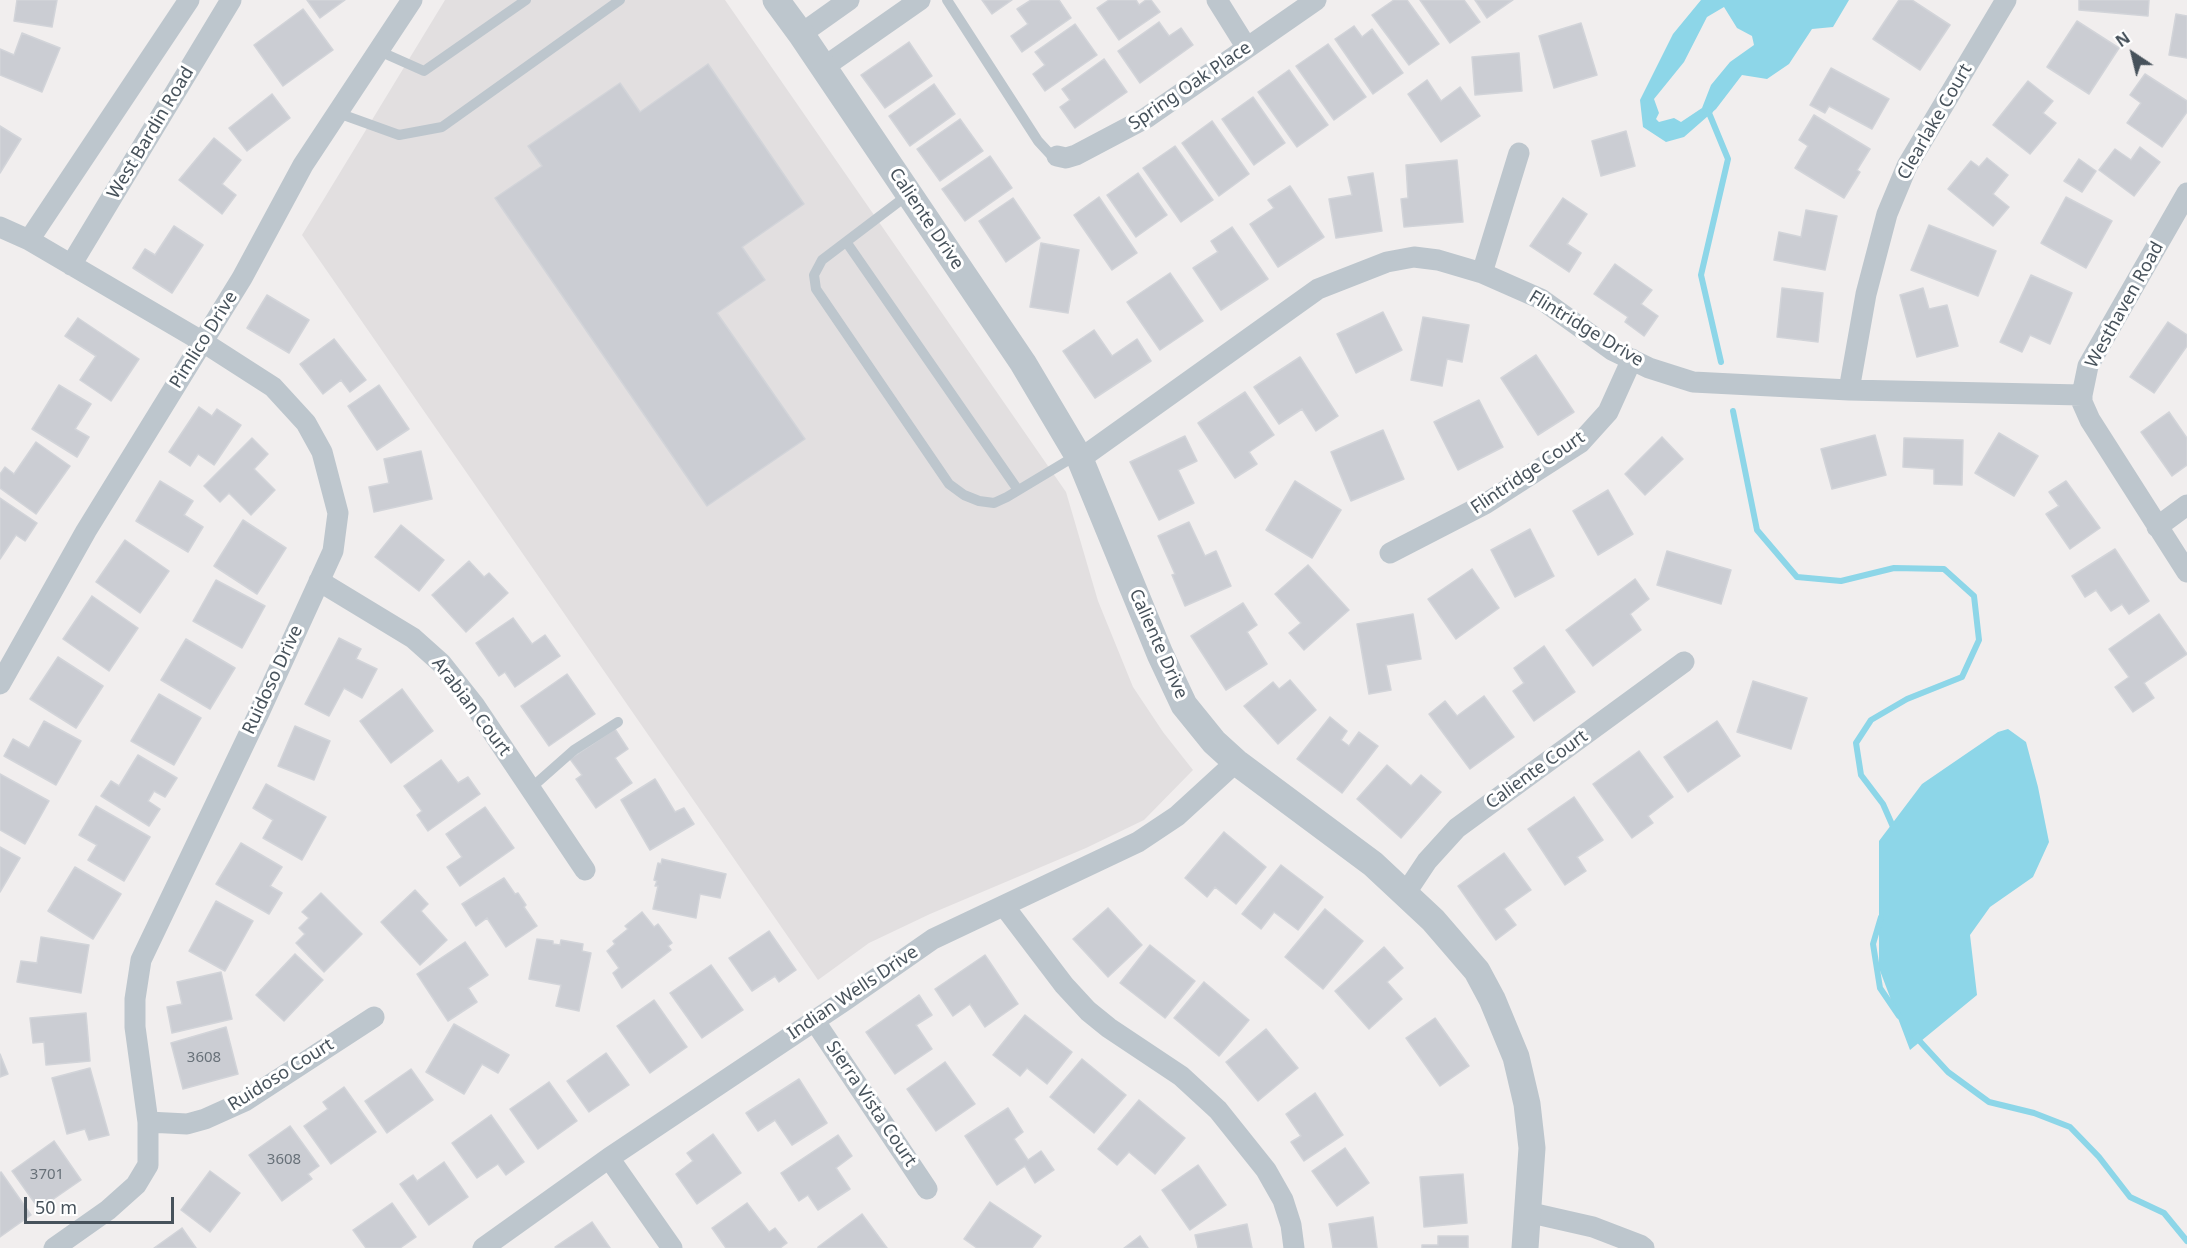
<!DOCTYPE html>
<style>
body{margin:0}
#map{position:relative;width:2187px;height:1248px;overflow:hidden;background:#f1eeee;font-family:"Noto Sans",sans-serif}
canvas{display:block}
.north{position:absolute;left:2103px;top:24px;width:60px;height:60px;-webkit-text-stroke:4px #fff;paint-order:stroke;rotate:325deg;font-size:16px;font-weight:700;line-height:24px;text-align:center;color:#47525b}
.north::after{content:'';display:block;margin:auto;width:21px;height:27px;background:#47525b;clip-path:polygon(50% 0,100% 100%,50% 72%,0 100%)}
.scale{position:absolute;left:24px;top:1197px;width:150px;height:27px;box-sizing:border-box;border:3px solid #47525b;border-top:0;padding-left:8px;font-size:18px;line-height:21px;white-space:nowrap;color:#47525b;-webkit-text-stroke:4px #fff;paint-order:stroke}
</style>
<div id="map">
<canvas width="2187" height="1248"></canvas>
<div class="north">N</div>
<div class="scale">50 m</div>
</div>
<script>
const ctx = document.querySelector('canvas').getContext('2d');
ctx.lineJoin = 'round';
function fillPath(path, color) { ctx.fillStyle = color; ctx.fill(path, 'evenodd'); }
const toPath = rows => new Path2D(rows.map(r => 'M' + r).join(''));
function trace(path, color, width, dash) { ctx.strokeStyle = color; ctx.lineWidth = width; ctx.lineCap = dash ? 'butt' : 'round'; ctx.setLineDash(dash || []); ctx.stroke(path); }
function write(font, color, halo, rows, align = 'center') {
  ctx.font = font + ' "Noto Sans",sans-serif'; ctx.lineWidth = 6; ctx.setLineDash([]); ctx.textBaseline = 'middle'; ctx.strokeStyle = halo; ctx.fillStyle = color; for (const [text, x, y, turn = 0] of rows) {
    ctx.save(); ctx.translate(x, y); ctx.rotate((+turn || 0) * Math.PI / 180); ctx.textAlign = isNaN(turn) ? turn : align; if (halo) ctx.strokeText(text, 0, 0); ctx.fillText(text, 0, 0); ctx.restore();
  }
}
fillPath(toPath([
 [445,0,725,0,1066,492,1098,601,1133,687,1163,732,1193,770,1144,820,1086,848,930,914,869,943,818,980,302,235]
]), '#e2dfe0');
fillPath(toPath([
 [1701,0,1849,0,1833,27,1812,29,1789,64,1767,79,1742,75,1716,109,1684,137,1666,142,1643,127,1640,100,1673,34],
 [1724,7,1737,28,1752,36,1754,45,1730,62,1711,85,1702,108,1681,122,1674,118,1659,122,1656,119,1659,113,1654,99,1684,62,1707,17],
 [2008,729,2026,742,2038,787,2049,842,2033,877,1990,907,1970,935,1977,995,1910,1050,1879,968,1879,841,1922,784,1998,732]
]), '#8dd6e8');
trace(toPath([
 [1711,109,1709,113,1728,159,1701,275,1721,362],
 [1733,411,1757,530,1797,577,1841,581,1894,568,1944,569,1974,596,1979,640,1962,677,1907,699,1871,720,1856,743,1861,775,1883,804,1894,829],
 [1881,917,1873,944,1880,988,1899,1016],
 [1915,1036,1948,1072,1989,1102,2034,1113,2070,1127,2099,1157,2130,1197,2164,1213,2187,1241]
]), '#8dd6e8', 6);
const building = toPath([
 [17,0,57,0,52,27,14,21,17,0],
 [307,0,345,0,320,18,307,0],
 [982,0,1012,0,992,14,982,0],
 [1031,0,1059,0,1071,18,1022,52,1011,36,1028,24,1017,9,1031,0],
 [1109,0,1136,0,1139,5,1146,0,1151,0,1160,12,1119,40,1097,8,1109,0],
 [1394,0,1407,0,1439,44,1409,65,1372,15,1394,0],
 [1420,0,1464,0,1480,22,1450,43,1420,0],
 [1475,0,1513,0,1487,18,1475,0],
 [1899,0,1912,0,1950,25,1920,70,1873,39,1899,0],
 [2079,0,2149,0,2148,16,2079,10,2079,0],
 [303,9,333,50,283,86,254,45,303,9],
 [2176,14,2187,16,2187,58,2169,55,2176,14],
 [2077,21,2119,48,2089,94,2047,67,2077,21],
 [1159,22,1169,36,1181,28,1193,45,1140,83,1118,51,1159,22],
 [1581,23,1597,75,1554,88,1539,36,1581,23],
 [1075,24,1097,55,1045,91,1033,74,1045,65,1035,52,1075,24],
 [1354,26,1362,37,1372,29,1403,73,1373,94,1335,39,1354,26],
 [22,33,60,48,42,92,0,75,0,49,14,55,22,33],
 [909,42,932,76,885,108,861,75,909,42],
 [1328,44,1366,97,1334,120,1296,66,1328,44],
 [1519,53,1522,91,1475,95,1472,57,1519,53],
 [1104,59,1127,92,1075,128,1060,107,1070,100,1062,89,1104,59],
 [708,64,804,204,742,247,765,280,717,313,805,439,707,506,495,198,542,166,528,146,620,83,640,112,708,64],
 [1831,68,1889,99,1872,129,1829,106,1825,113,1810,105,1831,68],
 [1289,70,1328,125,1297,147,1258,92,1289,70],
 [2145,74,2187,101,2187,112,2162,147,2127,123,2141,103,2130,95,2145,74],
 [1427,80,1441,101,1460,87,1480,116,1441,142,1408,94,1427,80],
 [2028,81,2053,101,2043,113,2056,123,2030,154,1993,125,2028,81],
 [934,84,955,114,910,146,889,116,934,84],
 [272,94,290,118,247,151,229,128,272,94],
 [1253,97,1285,143,1254,165,1222,119,1253,97],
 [1814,115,1870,149,1857,170,1860,172,1844,198,1795,168,1808,146,1799,140,1814,115],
 [960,119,983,151,940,181,917,149,960,119],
 [1212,121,1249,174,1219,196,1182,143,1212,121],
 [0,126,21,139,0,173,0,126],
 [1626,131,1635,166,1601,176,1592,141,1626,131],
 [214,138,241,160,222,184,236,195,222,214,179,180,214,138],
 [1175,146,1213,200,1181,222,1143,168,1175,146],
 [2140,147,2160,162,2134,196,2099,170,2115,149,2131,160,2140,147],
 [990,156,1012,188,965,221,942,189,990,156],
 [1987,158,2008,175,1993,194,2009,207,1993,226,1948,189,1971,161,1979,167,1987,158],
 [2079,159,2096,171,2082,192,2064,181,2079,159],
 [1457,160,1463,222,1404,227,1401,199,1408,198,1406,165,1457,160],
 [1138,173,1167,215,1136,237,1107,195,1138,173],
 [1373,173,1382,231,1336,238,1329,199,1352,195,1348,177,1373,173],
 [1290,186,1324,237,1278,267,1250,224,1274,208,1268,200,1290,186],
 [1099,197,1137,253,1112,270,1074,215,1099,197],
 [2066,197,2112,221,2086,268,2041,243,2066,197],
 [1013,198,1040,238,1006,262,979,221,1013,198],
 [1563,198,1587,214,1567,244,1581,253,1569,272,1530,246,1563,198],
 [1806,210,1837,216,1825,270,1774,260,1779,232,1801,237,1806,210],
 [1929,225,1996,251,1978,296,1911,270,1929,225],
 [174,226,203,245,172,293,133,268,145,249,155,255,174,226],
 [1232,227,1268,279,1221,310,1193,268,1218,252,1211,241,1232,227],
 [1041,243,1079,250,1068,313,1030,307,1041,243],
 [1615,264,1652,290,1641,304,1658,316,1644,336,1625,322,1628,317,1594,294,1615,264],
 [1170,273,1203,321,1160,350,1127,302,1170,273],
 [2031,275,2072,293,2050,344,2030,335,2022,352,2000,342,2031,275],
 [1782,288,1823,293,1818,342,1777,337,1782,288],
 [1923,288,1929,309,1947,305,1958,346,1917,357,1900,295,1923,288],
 [267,295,309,320,289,353,247,328,267,295],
 [1383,312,1402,350,1356,373,1337,334,1383,312],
 [1423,317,1469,325,1462,362,1447,359,1442,386,1411,380,1423,317],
 [78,318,139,359,111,401,80,380,96,356,65,336,78,318],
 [2168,322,2187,335,2187,346,2154,393,2130,377,2168,322],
 [1094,330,1112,356,1137,339,1151,361,1095,398,1063,351,1094,330],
 [334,339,366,380,350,392,341,380,323,394,300,364,334,339],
 [1536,355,1574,412,1538,435,1501,378,1536,355],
 [1300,357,1338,416,1316,431,1302,409,1279,424,1254,387,1300,357],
 [59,385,91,404,75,429,89,437,77,457,32,429,59,385],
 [379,385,409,429,377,450,348,406,379,385],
 [1245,392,1274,435,1249,452,1257,464,1235,478,1198,423,1245,392],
 [1479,400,1503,447,1458,470,1434,422,1479,400],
 [199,407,212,416,217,409,241,425,214,465,198,454,190,466,169,452,199,407],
 [2169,412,2187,438,2187,465,2172,476,2141,432,2169,412],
 [1383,430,1404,479,1351,501,1331,452,1383,430],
 [1999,433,2038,456,2014,496,1975,473,1999,433],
 [1875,435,1886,475,1832,489,1821,449,1875,435],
 [1185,436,1197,461,1178,470,1194,503,1159,520,1130,462,1185,436],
 [1662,437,1683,459,1645,495,1625,474,1662,437],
 [252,438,268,454,254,469,275,490,251,515,229,493,220,502,204,486,252,438],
 [1904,438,1963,440,1962,485,1934,484,1934,469,1903,467,1904,438],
 [36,442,70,466,36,514,0,488,0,474,5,467,14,474,36,442],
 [421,451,432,499,374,512,369,487,389,483,384,459,421,451],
 [160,481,193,501,184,515,203,527,188,552,136,521,160,481],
 [1295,481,1341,510,1312,558,1266,530,1295,481],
 [2066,481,2100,528,2070,549,2046,514,2059,506,2049,492,2066,481],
 [1608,490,1633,534,1598,555,1573,511,1608,490],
 [0,498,37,523,25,541,16,535,0,559,0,498],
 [243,520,286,548,257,594,214,566,243,520],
 [1189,522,1205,556,1216,551,1231,586,1185,606,1172,575,1175,574,1158,536,1189,522],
 [401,525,444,560,419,591,375,557,401,525],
 [1530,529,1554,576,1515,597,1491,550,1530,529],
 [125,540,169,571,140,613,96,582,125,540],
 [2115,549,2149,601,2129,614,2122,604,2111,611,2096,590,2085,597,2072,576,2115,549],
 [1667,551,1731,570,1721,604,1657,585,1667,551],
 [469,561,484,577,489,573,508,593,466,632,432,595,469,561],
 [1308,565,1349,610,1304,650,1289,633,1301,623,1275,594,1308,565],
 [1472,569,1499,608,1456,639,1428,599,1472,569],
 [1635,579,1649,599,1630,614,1641,630,1593,666,1566,630,1635,579],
 [216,580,265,606,242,648,193,621,216,580],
 [92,596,138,628,109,671,63,639,92,596],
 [1243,603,1257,625,1247,632,1267,664,1226,690,1191,636,1243,603],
 [1413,614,1421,659,1386,665,1391,690,1369,694,1357,624,1413,614],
 [2159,614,2187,654,2144,683,2154,698,2133,712,2115,687,2129,677,2109,649,2159,614],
 [513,618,532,644,545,635,560,656,515,687,505,672,499,676,476,643,513,618],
 [339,638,361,649,356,659,377,669,362,698,344,688,329,716,305,704,339,638],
 [186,639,235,668,210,709,161,680,186,639],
 [1544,646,1575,692,1534,721,1513,691,1524,683,1514,668,1544,646],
 [58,657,103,686,76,728,30,699,58,657],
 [567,674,595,714,549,746,521,706,567,674],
 [1290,680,1316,710,1278,744,1244,706,1273,682,1279,689,1290,680],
 [1753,681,1807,698,1791,749,1737,732,1753,681],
 [402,689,433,731,391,763,360,721,402,689],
 [159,694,201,718,174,765,131,741,159,694],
 [1484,696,1514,737,1470,769,1429,714,1445,701,1457,716,1484,696],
 [1330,717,1347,731,1341,740,1349,746,1359,732,1378,746,1342,793,1297,759,1330,717],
 [44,721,81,741,56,785,4,756,13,739,29,748,44,721],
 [1717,721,1740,756,1688,792,1664,757,1717,721],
 [295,726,330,741,314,780,278,766,295,726],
 [615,729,628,749,615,758,632,783,596,808,576,779,582,775,570,759,615,729],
 [1639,751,1673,797,1648,816,1653,823,1632,838,1593,784,1639,751],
 [138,755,177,778,165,797,154,791,148,801,160,809,149,826,101,796,111,781,119,786,138,755],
 [441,760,458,783,468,777,480,794,428,831,417,815,422,811,404,786,441,760],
 [1387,765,1411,786,1421,775,1441,792,1401,838,1357,799,1387,765],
 [0,774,49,801,25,844,0,830,0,774],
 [655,779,675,812,684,808,694,824,650,850,621,800,655,779],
 [266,784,326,817,302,860,263,838,273,820,253,808,266,784],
 [1574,797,1603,840,1577,857,1586,871,1565,885,1528,829,1574,797],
 [96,806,150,837,124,881,88,860,97,845,79,835,96,806],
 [485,807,514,848,460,886,447,867,462,857,446,834,485,807],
 [1224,832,1266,867,1236,904,1215,887,1207,897,1185,878,1224,832],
 [241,843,282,867,270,886,282,893,269,914,216,884,241,843],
 [0,847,20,858,0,892,0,847],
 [1504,853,1531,890,1504,909,1516,925,1496,940,1458,886,1504,853],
 [662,859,726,874,720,898,700,894,696,918,653,909,658,886,655,886,657,881,654,880,658,863,661,864,662,859],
 [1281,865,1323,897,1298,930,1274,912,1261,929,1242,914,1281,865],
 [75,867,121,894,93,939,48,911,75,867],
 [504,878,515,894,518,893,526,905,524,907,537,926,506,947,487,918,476,926,462,904,504,878],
 [415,890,428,904,421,911,447,940,420,965,381,922,415,890],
 [321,893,362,934,324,972,296,943,305,934,299,928,309,918,302,912,321,893],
 [216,901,253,921,225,971,189,951,216,901],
 [1108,908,1142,945,1108,977,1073,939,1108,908],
 [1325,909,1363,941,1323,989,1285,957,1325,909],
 [642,912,654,927,658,924,672,943,668,946,671,950,622,988,613,973,619,968,607,951,615,944,613,941,628,929,625,926,642,912],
 [769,931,796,970,779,982,775,976,752,991,729,958,769,931],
 [41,937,89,945,81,993,17,982,21,961,37,963,41,937],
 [537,939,553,941,553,944,560,945,561,940,583,944,582,951,591,953,579,1011,556,1006,561,985,529,979,537,939],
 [465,942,488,975,468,988,477,1002,448,1021,417,974,465,942],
 [1150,945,1195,981,1165,1018,1120,983,1150,945],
 [1384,947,1403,968,1387,982,1402,999,1369,1029,1335,991,1384,947],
 [295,954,323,980,284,1021,256,995,295,954],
 [985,955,1018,1004,985,1027,970,1004,953,1016,935,989,985,955],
 [711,965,743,1010,702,1038,670,993,711,965],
 [221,972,232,1019,172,1033,167,1007,182,1004,177,982,221,972],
 [1204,982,1249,1020,1219,1056,1174,1018,1204,982],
 [919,995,932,1015,916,1025,932,1049,895,1074,866,1032,919,995],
 [654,1000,687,1047,650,1073,617,1026,654,1000],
 [86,1013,90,1061,46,1065,44,1042,33,1043,30,1018,86,1013],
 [1025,1015,1072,1052,1047,1084,1027,1068,1020,1076,993,1055,1025,1015],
 [1435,1018,1469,1066,1440,1086,1406,1038,1435,1018],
 [454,1024,509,1055,498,1073,482,1064,464,1094,426,1072,454,1024],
 [226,1027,238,1074,183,1089,171,1043,226,1027],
 [1266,1029,1298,1068,1258,1101,1226,1062,1266,1029],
 [606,1053,629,1085,589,1112,567,1081,606,1053],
 [0,1054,8,1074,0,1077,0,1054],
 [1082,1059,1126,1095,1094,1133,1050,1097,1082,1059],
 [945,1062,975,1104,936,1131,907,1089,945,1062],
 [90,1068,109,1135,89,1140,85,1129,67,1134,52,1078,90,1068],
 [411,1069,433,1100,387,1133,365,1101,411,1069],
 [799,1079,827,1123,792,1145,775,1120,758,1131,746,1113,799,1079],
 [549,1082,577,1121,538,1149,510,1109,549,1082],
 [344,1087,376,1132,331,1164,304,1126,328,1109,323,1102,344,1087],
 [1315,1093,1343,1135,1304,1161,1291,1142,1301,1136,1286,1114,1315,1093],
 [1139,1100,1185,1138,1155,1174,1129,1152,1117,1165,1098,1149,1139,1100],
 [1008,1108,1023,1132,1014,1139,1028,1160,1041,1151,1054,1170,1035,1183,1025,1166,997,1185,965,1136,1008,1108],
 [491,1115,524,1162,506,1175,498,1164,477,1178,452,1143,491,1115],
 [290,1126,319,1166,308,1174,312,1179,282,1201,249,1155,290,1126],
 [713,1134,741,1173,697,1204,676,1174,693,1161,687,1153,713,1134],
 [838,1135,852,1156,836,1168,850,1189,818,1210,808,1195,799,1201,781,1173,838,1135],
 [54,1141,81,1180,39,1209,12,1171,54,1141],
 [1345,1148,1369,1183,1337,1206,1312,1171,1345,1148],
 [444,1162,468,1197,429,1225,400,1184,413,1175,417,1181,444,1162],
 [1198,1165,1226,1205,1190,1230,1162,1190,1198,1165],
 [210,1171,240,1193,210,1232,181,1210,210,1171],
 [1,1172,31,1215,0,1237,0,1173,1,1172],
 [1463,1174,1467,1223,1424,1227,1420,1177,1463,1174],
 [990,1202,1041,1236,1032,1248,977,1248,964,1239,990,1202],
 [392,1203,416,1237,400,1248,366,1248,353,1230,392,1203],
 [747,1203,769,1232,775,1228,787,1243,780,1248,726,1248,712,1228,747,1203],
 [862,1214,887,1248,818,1248,818,1247,862,1214],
 [1373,1217,1377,1248,1333,1248,1329,1224,1373,1217],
 [592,1222,610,1248,556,1248,555,1247,592,1222],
 [1247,1224,1252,1248,1198,1248,1195,1235,1247,1224],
 [182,1228,196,1248,154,1248,182,1228],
 [1140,1236,1148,1248,1124,1248,1140,1236],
 [1438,1236,1468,1236,1468,1248,1422,1248,1422,1245,1438,1245,1438,1236]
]);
fillPath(building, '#cbcdd3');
trace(building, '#d2d4d9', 1.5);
trace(toPath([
 [947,0,1038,141,1050,154,1057,156],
 [379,51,424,71,526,0],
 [338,113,399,135,442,127,620,0],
 [909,194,822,260,814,275,816,289,949,484,964,495,979,501,994,503,1007,497,1077,455],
 [847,243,1018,490],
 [531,788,574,750,618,722]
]), '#bdc6cd', 10);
trace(toPath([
 [1217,0,1247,48],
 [801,34,849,0],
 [824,67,920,0],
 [1057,156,1066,158,1076,155,1146,118,1316,0],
 [2187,193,2088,366,2082,395,2082,402,2090,420,2187,572],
 [0,227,29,240,203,342,273,387,306,423,322,452,338,513,333,551,259,713,141,960,135,999,135,1027,148,1122,148,1165,136,1185,108,1210,54,1248],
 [29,240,189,0],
 [71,265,231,0],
 [1482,273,1519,153],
 [1849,390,1866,294,1887,214,1907,166,2006,0],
 [1080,459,1318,289,1387,262,1414,257,1438,260,1482,273,1541,299,1612,350,1649,368,1693,382,1849,390,2082,395],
 [2157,527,2187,505],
 [1390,553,1485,504,1580,443,1608,412,1632,359],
 [319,581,413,638,441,663,475,706,585,870],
 [0,684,86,531,242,278,303,165,412,0],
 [1405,894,1427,861,1457,828,1684,662],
 [1004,906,1064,985,1088,1011,1109,1028,1181,1076,1218,1110,1266,1170,1283,1200,1291,1225,1294,1248],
 [814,1020,927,1189],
 [148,1122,187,1124,205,1119,245,1101,374,1017],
 [609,1158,672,1248],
 [1527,1212,1593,1227,1640,1245,1644,1248],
 [483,1248,609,1158,844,1001,933,939,1138,842,1177,816,1236,762]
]), '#bdc6cd', 21);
trace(toPath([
 [776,0,801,34,1023,363,1080,459,1160,654,1184,705,1214,742,1236,762,1373,864,1433,920,1477,971,1492,999,1516,1057,1527,1104,1532,1148,1525,1248]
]), '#bdc6cd', 27);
write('15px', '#687179', null, [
 ["3608",204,1058],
 ["3608",284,1160],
 ["3701",47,1175]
]);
write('18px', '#47525b', '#fff', [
 ["Spring Oak Place",1190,86,-34],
 ["Clearlake Court",1935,122,-60],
 ["West Bardin Road",151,133,-59],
 ["Caliente Drive",926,219,56],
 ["Westhaven Road",2125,305,-61],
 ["Flintridge Drive",1586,329,31],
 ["Pimlico Drive",204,340,-58],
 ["Flintridge Court",1528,473,-34],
 ["Caliente Drive",1158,644,66],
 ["Ruidoso Drive",273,680,-65],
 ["Arabian Court",471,707,53],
 ["Caliente Court",1537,770,-36],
 ["Indian Wells Drive",853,993,-34],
 ["Ruidoso Court",281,1075,-32],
 ["Sierra Vista Court",871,1104,56]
]);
</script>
